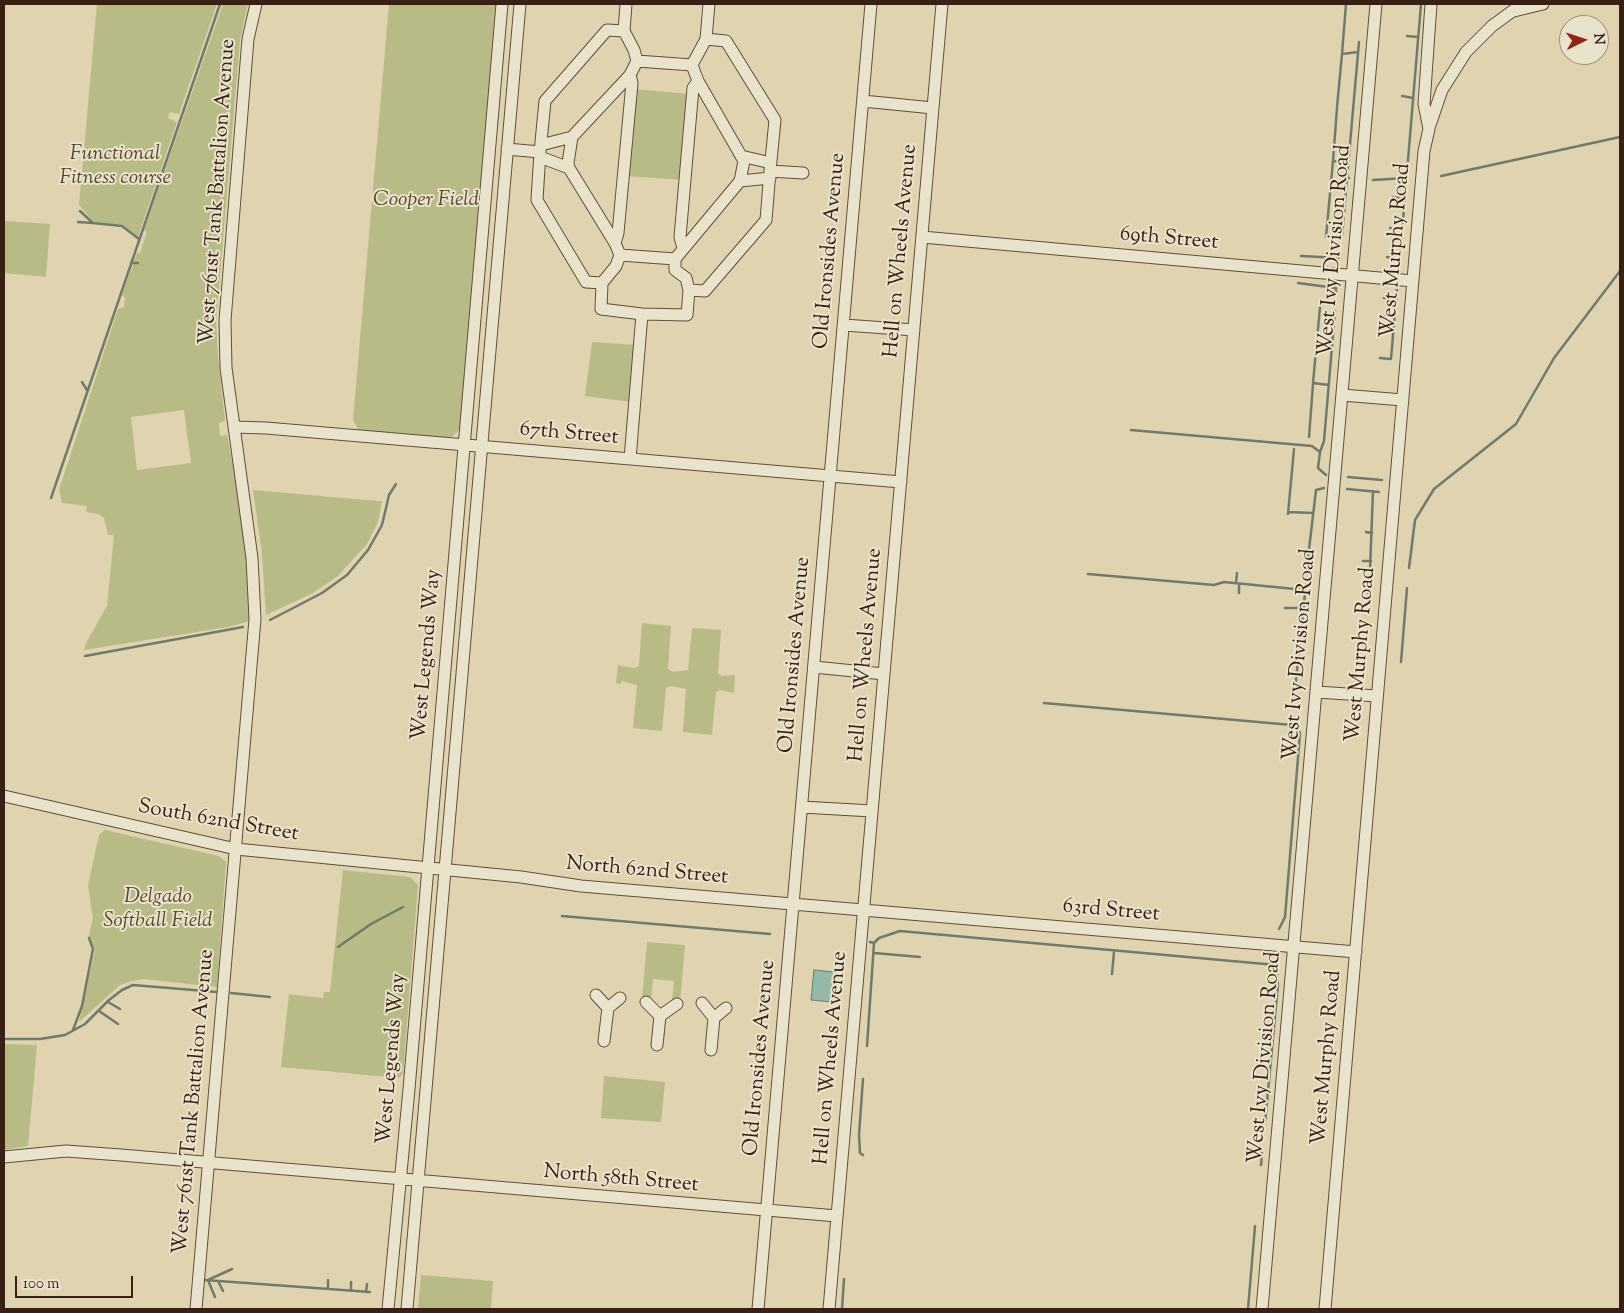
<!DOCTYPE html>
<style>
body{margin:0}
#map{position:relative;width:1624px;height:1313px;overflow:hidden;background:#dfd4af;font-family:"Sorts Mill Goudy",serif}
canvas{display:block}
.frame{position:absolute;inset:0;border:5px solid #3a2014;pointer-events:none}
.north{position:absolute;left:1559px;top:15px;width:50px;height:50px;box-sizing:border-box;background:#eae3cb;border:1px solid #a49582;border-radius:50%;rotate:86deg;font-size:14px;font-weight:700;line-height:20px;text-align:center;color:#3a2014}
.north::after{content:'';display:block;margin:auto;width:18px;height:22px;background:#8f2418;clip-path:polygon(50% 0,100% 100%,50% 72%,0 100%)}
.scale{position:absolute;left:15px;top:1276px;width:118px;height:22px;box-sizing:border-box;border:2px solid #3a2014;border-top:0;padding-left:6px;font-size:15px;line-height:18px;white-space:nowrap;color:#3a2014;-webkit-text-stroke:4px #eae3cb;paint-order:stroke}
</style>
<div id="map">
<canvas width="1624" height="1313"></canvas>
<div class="frame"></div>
<div class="north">N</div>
<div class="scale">100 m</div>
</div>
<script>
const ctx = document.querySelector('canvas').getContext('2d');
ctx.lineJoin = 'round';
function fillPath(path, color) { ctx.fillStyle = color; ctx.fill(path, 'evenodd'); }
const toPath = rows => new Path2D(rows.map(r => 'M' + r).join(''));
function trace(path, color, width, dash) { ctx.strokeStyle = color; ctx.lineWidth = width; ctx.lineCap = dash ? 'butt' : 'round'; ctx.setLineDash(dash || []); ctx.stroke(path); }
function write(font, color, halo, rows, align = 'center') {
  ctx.font = font + ' "Sorts Mill Goudy",serif'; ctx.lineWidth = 4; ctx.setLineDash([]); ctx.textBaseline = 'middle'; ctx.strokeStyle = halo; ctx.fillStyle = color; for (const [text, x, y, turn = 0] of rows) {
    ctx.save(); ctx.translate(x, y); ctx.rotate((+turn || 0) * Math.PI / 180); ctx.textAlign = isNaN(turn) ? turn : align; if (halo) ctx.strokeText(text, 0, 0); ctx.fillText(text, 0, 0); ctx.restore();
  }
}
fillPath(toPath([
 [97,4,217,4,179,114,170,112,168,118,177,122,138,237,123,225,94,222,79,205],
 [223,4,248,4,240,40,216,322,218,356,225,421,219,423,220,436,227,435,238,492,248,573,250,621,228,627,84,650,86,643,107,606,114,535,108,535,104,518,98,514,86,512,87,506,62,503,59,490,118,309,124,307,125,298,122,295,137,253,140,253,147,232,144,230],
 [184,410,191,463,137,470,131,417],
 [389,4,497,4,460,430,450,438,364,431,358,429,353,420],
 [634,89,690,94,683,180,626,176],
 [4,221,50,224,46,277,4,273],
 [592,342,636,345,631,402,585,396],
 [253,490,378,501,382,501,378,522,367,544,338,576,313,593,266,615,262,554],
 [642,623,671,626,668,669,673,672,688,670,692,628,721,630,718,673,722,676,735,675,734,693,720,690,716,692,712,735,683,732,686,689,671,686,666,688,662,731,633,728,637,685,621,681,621,684,616,683,618,665,634,668,639,666],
 [105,830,219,856,226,862,217,987,143,979,132,981,120,985,79,1022,95,950,89,936,93,918,88,886,99,835],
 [343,870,410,877,418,885,403,1074,399,1078,281,1067,289,994,323,998,324,992,330,992],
 [647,942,685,945,680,1002,672,1000,674,981,653,979,651,999,642,999],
 [4,1044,37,1045,28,1146,4,1150],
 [604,1076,665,1082,661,1122,601,1118],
 [421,1275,493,1281,491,1309,418,1309]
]), '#b8bb86');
const water = toPath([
 [814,970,835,972,832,1002,811,1000,814,970]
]);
fillPath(water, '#94b8a7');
trace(water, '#707b6c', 1);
trace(toPath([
 [1346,4,1342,54,1358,52],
 [1407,36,1418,37],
 [1402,96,1413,98],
 [1337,107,1342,54],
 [1337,108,1333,161,1348,162],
 [1441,176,1620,137],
 [1347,178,1359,42],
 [1373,180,1407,178],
 [1393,197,1405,199],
 [80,211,93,223,122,226,139,239],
 [78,222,93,223],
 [1390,228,1402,229],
 [1342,236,1347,178,1349,178],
 [1326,237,1333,161],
 [1301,256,1339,258,1340,254],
 [1387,257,1400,259],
 [131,263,138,263],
 [1399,268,1421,4],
 [1298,283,1336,288,1336,293],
 [1384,298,1397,299],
 [1320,307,1313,383,1329,385],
 [1383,316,1395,317],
 [1382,329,1394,330],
 [1380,358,1391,359,1397,288],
 [82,382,87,390],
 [1131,430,1312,446,1320,452,1318,468,1326,475],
 [1309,437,1313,384],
 [1294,449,1288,514,1289,512,1313,513],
 [1320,452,1324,441,1335,311],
 [1348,477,1382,480],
 [1347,489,1379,492],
 [51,498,220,4],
 [1366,532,1372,533],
 [1308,558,1316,490,1324,488],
 [1363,561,1371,561],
 [1409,568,1415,520,1434,489,1516,424,1554,358,1620,271],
 [1370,570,1373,491],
 [1088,574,1214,585,1224,582,1305,590],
 [1236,583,1237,573],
 [1239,593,1239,584],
 [1368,593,1369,589],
 [1285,608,1303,608],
 [270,620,322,593,347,575,368,550,382,525,389,495,396,484],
 [85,656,243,627],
 [1401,662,1407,588],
 [1294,699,1306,584],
 [1044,703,1292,725,1293,717],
 [562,916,770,934],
 [1279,929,1285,917,1300,733,1292,725],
 [874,943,879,938,900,931,1276,965],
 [338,947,371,924,403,907],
 [874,953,920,957],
 [1112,974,1114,952],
 [231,993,270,997],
 [108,1002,120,1009],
 [99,1011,118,1024],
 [73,1030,82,1006,93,949,89,938],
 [4,1039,40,1039,65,1035,85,1024,109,1000,122,990,133,985,217,992],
 [867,1046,874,943,870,942],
 [1265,1123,1278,985,1276,965],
 [863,1155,860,1153,859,1135,863,1079],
 [1261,1165,1262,1153],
 [205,1280,370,1292],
 [218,1281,223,1291],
 [328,1289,328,1280],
 [351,1291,351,1282],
 [366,1292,367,1284],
 [215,1297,208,1280,232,1269],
 [842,1309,844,1279],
 [1248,1309,1255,1226]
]), '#707b6c', 2.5);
const minor = toPath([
 [1514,11,1543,4],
 [624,31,626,4],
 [706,39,709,4],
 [637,61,692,65,698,81,744,161,740,181,675,259,620,255,615,243,569,168,568,163,572,137,630,75,637,61],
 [863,101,933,108],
 [1430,125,1442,90,1466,52,1492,26,1522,4],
 [541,145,572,137],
 [507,149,540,152],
 [741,156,771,163],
 [540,157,569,168],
 [770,171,803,173],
 [740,181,770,178],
 [922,237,1413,281],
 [615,243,618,233,632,83,630,75],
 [683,248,680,237,693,88,698,81],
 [620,255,616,266,602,283,586,282,537,200,540,152,545,101,607,30,624,31,634,50,637,61],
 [675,259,675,270,686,278,689,290,705,291,766,220,770,171,775,120,726,41,706,39,692,65],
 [602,283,601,309,642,314,630,459],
 [642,314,687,315,689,290],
 [844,325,914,330],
 [1342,395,1403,400],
 [234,427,266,428,901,482],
 [814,667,884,674],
 [1317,692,1377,696],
 [4,796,236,849,521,877,581,886,1356,952],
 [802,807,872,811],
 [596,995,608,1008,620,998],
 [646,1002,660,1016,677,1004],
 [702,1003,714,1018,726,1008],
 [604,1041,608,1008],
 [657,1045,660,1016],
 [711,1050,714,1018],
 [4,1157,66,1151,121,1155,837,1216],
 [196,1309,255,619,252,558,226,368,225,320,248,39,256,4],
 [388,1309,409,1089,502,4],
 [407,1309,520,4],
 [758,1309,871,4],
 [829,1309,942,4],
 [1262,1309,1376,4],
 [1325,1309,1424,151,1429,129,1424,104,1431,4]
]);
trace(minor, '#634d3b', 13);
trace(minor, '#eae3cb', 11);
write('italic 21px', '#5a4730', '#eae3cb', [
 ["Functional",115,155],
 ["Fitness course",115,179],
 ["Cooper Field",426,201],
 ["Delgado",158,898],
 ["Softball Field",158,922]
]);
write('21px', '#3a2014', '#eae3cb', [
 ["West 761st Tank Battalion Avenue",219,192,-86],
 ["69th Street",1169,240,5],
 ["Old Ironsides Avenue",831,251,-85],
 ["Hell on Wheels Avenue",902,251,-85],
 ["West Ivy Division Road",1336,251,-85],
 ["West Murphy Road",1397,251,-85],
 ["67th Street",569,435,5],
 ["West Legends Way",428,655,-85],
 ["Old Ironsides Avenue",796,655,-85],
 ["Hell on Wheels Avenue",867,655,-85],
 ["West Ivy Division Road",1301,655,-85],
 ["West Murphy Road",1362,655,-85],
 ["South 62nd Street",218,822,10],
 ["North 62nd Street",647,872,5],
 ["63rd Street",1111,912,5],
 ["Old Ironsides Avenue",761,1058,-85],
 ["Hell on Wheels Avenue",832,1058,-85],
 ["West Ivy Division Road",1266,1058,-85],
 ["West Murphy Road",1328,1058,-85],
 ["West Legends Way",393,1059,-85],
 ["West 761st Tank Battalion Avenue",195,1102,-85],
 ["North 58th Street",621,1180,5]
]);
</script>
